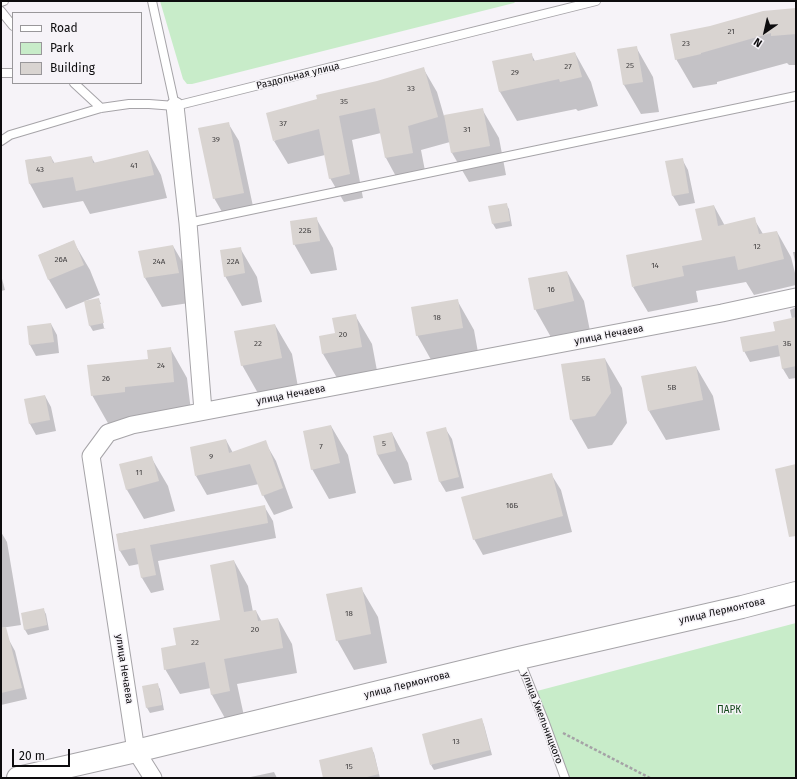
<!DOCTYPE html>
<meta charset="utf-8">
<style>
body{margin:0}
#map{position:relative;width:797px;height:779px;overflow:hidden;background:#f6f3f8;font-family:"Fira Sans",sans-serif}
canvas{display:block}
.frame{position:absolute;inset:0;border:2px solid #0d0c0e;pointer-events:none}
.legend{position:absolute;left:12px;top:12px;width:130px;height:72px;box-sizing:border-box;background:#f6f3f8;border:1px solid #99979a;margin:0;padding:5px 7px;list-style:none;font-size:12px;color:#0d0c0e}
.legend li{display:flex;align-items:center;gap:8px;height:20px}
.legend b{width:20px;border:1px solid #99979a}
.north{position:absolute;left:745px;top:12px;width:40px;height:40px;-webkit-text-stroke:3px #f6f3f8;paint-order:stroke;rotate:214deg;font-size:11px;font-weight:700;line-height:16px;text-align:center;color:#0d0c0e}
.north::after{content:'';display:block;margin:auto;width:14px;height:18px;background:#0d0c0e;clip-path:polygon(50% 0,100% 100%,50% 72%,0 100%)}
.scale{position:absolute;left:12px;top:749px;width:58px;height:18px;box-sizing:border-box;border:2px solid #0d0c0e;border-top:0;padding-left:5px;font-size:12px;line-height:14px;white-space:nowrap;color:#0d0c0e;-webkit-text-stroke:3px #f6f3f8;paint-order:stroke}
</style>
<div id="map">
<canvas width="797" height="779"></canvas>
<div class="frame"></div>
<ul class="legend">
<li><b style="height:5px;background:#fff"></b>Road</li>
<li><b style="height:11px;background:#c8ecc9"></b>Park</li>
<li><b style="height:11px;background:#d9d4d1"></b>Building</li>
</ul>
<div class="north">N</div>
<div class="scale">20 m</div>
</div>
<script>
const ctx = document.querySelector('canvas').getContext('2d');
ctx.lineJoin = 'round';
function fillPath(path, color) { ctx.fillStyle = color; ctx.fill(path, 'evenodd'); }
const toPath = rows => new Path2D(rows.map(r => 'M' + r).join(''));
function trace(path, color, width, dash) { ctx.strokeStyle = color; ctx.lineWidth = width; ctx.lineCap = dash ? 'butt' : 'round'; ctx.setLineDash(dash || []); ctx.stroke(path); }
function write(font, color, halo, rows, align = 'center') {
  ctx.font = font + ' "Fira Sans",sans-serif'; ctx.lineWidth = 3; ctx.setLineDash([]); ctx.textBaseline = 'middle'; ctx.strokeStyle = halo; ctx.fillStyle = color; for (const [text, x, y, turn = 0] of rows) {
    ctx.save(); ctx.translate(x, y); ctx.rotate((+turn || 0) * Math.PI / 180); ctx.textAlign = isNaN(turn) ? turn : align; if (halo) ctx.strokeText(text, 0, 0); ctx.fillText(text, 0, 0); ctx.restore();
  }
}
fillPath(toPath([
 [160,1,516,1,514,3,192,84,187,84,183,79],
 [796,623,796,778,570,778,537,691]
]), '#c8ecc9');
fillPath(toPath([
 [796,9,796,65,789,65,787,63,717,82,717,84,693,88,676,59,711,27],
 [636,47,653,77,659,112,641,114,624,85,618,50],
 [575,53,591,82,598,106,578,111,576,109,517,121,500,92,494,62,531,54,535,61],
 [423,68,437,92,444,116,482,109,499,138,506,175,469,182,452,153,450,142,421,150,426,176,399,182,386,158,381,133,352,140,363,198,344,202,330,178,325,155,288,164,274,141,377,82],
 [228,123,239,141,254,211,225,217,214,198],
 [148,151,161,175,167,198,90,214,83,201,43,208,30,184,26,160,51,157,55,164,91,157,95,163],
 [682,159,688,170,695,203,679,206,673,196],
 [506,204,509,209,512,226,496,229,493,224,489,207],
 [714,206,725,226,754,219,763,234,777,232,791,257,796,277,796,285,754,295,746,282,696,291,698,302,648,312,633,287,703,241],
 [316,218,333,248,337,270,311,274,294,244],
 [73,241,90,270,100,295,66,309,49,280,39,255],
 [173,246,190,275,196,302,162,307,145,278],
 [240,248,257,277,262,302,242,306,225,276],
 [793,252,796,252,796,267],
 [567,272,584,301,590,331,552,339,535,309],
 [1,275,5,290,1,291],
 [99,300,101,304,99,304,104,328,106,328,101,304,106,328,93,331,90,326,86,302],
 [457,300,474,330,479,358,434,365,417,335],
 [796,307,796,378,789,379,783,369,781,356,750,362,744,351,776,332,792,319,790,310],
 [355,315,372,344,378,376,340,383,323,354,336,333],
 [51,324,57,335,59,353,36,356,30,345,28,327],
 [275,325,292,354,298,387,259,395,242,365],
 [170,348,187,378,191,411,109,425,92,395],
 [605,359,622,388,627,423,612,445,588,449,571,419],
 [696,367,713,396,720,430,666,440,649,411],
 [45,396,51,407,56,431,36,435,30,424,25,400],
 [331,426,348,455,356,493,329,499,312,469],
 [445,428,452,439,464,488,446,492,440,482],
 [392,433,408,463,412,480,394,484,377,454],
 [226,440,233,453,265,442,276,461,293,508,274,515,263,495,259,484,207,495,196,476],
 [151,457,168,486,175,511,144,519,127,490,120,465],
 [551,474,561,490,572,532,483,555,474,539],
 [264,506,273,521,276,538,158,561,164,590,151,593,142,578,139,564,129,566,120,551,117,534],
 [1,532,7,542,21,625,1,628],
 [234,561,248,586,253,612,256,611,262,622,278,619,292,644,297,673,237,684,244,716,226,720,212,695,211,688,180,694,165,669,177,646,221,620],
 [361,588,378,617,387,663,354,670,337,640],
 [43,609,46,614,49,630,28,635,25,630,22,614],
 [9,640,15,651,27,699,1,705,1,642],
 [157,684,160,689,164,710,150,713,147,708,143,687],
 [482,720,484,725,492,755,434,770,431,765],
 [371,748,374,753,380,778,324,778],
 [274,772,277,778,246,778]
]), '#0003');
fillPath(toPath([
 [796,8,796,34,771,36,771,33,701,53,701,54,675,60,670,34,710,26,763,11],
 [637,46,643,82,623,85,617,49],
 [575,52,582,77,560,82,559,79,499,92,492,61,532,53,533,61],
 [424,67,438,117,408,126,413,153,385,158,375,108,339,116,350,174,329,179,319,129,273,141,266,113,317,99,316,95,377,81],
 [483,108,490,146,451,153,444,115],
 [229,122,244,193,213,199,198,128],
 [148,150,154,175,76,191,73,177,29,184,25,160,51,156,53,163,92,156,93,163],
 [683,158,689,193,672,196,665,161],
 [507,203,510,221,492,224,488,206],
 [714,205,718,226,755,217,759,234,777,231,784,259,738,270,735,256,682,266,684,276,632,287,626,255,702,240,695,209],
 [317,217,320,241,293,245,290,221],
 [74,240,84,265,48,280,38,255],
 [173,245,179,273,144,278,138,251],
 [241,247,245,273,224,277,220,250],
 [567,271,574,301,534,310,528,278],
 [99,298,104,323,89,326,84,301],
 [458,299,463,328,416,336,411,307],
 [356,314,362,347,322,354,319,336,335,333,332,318],
 [796,317,796,366,782,369,778,345,743,352,740,337,775,331,773,322],
 [51,323,54,342,29,345,27,326],
 [275,324,282,358,241,366,234,331],
 [171,347,174,382,125,387,125,392,91,396,87,365,148,359,147,350],
 [605,358,611,393,595,416,570,420,561,364],
 [696,366,703,400,648,411,641,376],
 [45,395,50,420,29,424,24,399],
 [331,425,340,463,311,470,303,431],
 [446,427,459,477,439,482,426,432],
 [392,432,396,451,377,455,373,436],
 [226,439,229,453,266,440,283,488,262,496,250,464,195,476,190,447],
 [152,456,159,481,126,490,119,464],
 [796,464,796,536,789,537,775,469],
 [552,473,563,516,473,540,461,497],
 [265,505,268,523,150,545,156,575,141,578,135,548,119,551,116,534],
 [234,560,244,612,256,610,258,621,278,618,283,648,224,659,230,691,211,695,205,662,164,670,161,648,176,645,173,628,220,620,210,565],
 [362,587,371,634,336,641,326,594],
 [44,608,47,625,24,630,21,613],
 [6,627,22,688,1,693,1,628],
 [158,683,162,705,146,708,142,686],
 [482,718,490,750,430,765,422,734],
 [372,747,379,774,363,778,323,778,319,760]
]), '#d9d4d1');
const service = toPath([
 [152,1,175,106],
 [1,2,4,1],
 [1,11,13,26],
 [1,73,13,73],
 [74,83,101,108],
 [1,141,10,135,101,108,129,104,149,104,175,106,596,1],
 [188,223,796,96],
 [519,659,545,723,565,778]
]);
const minor = toPath([
 [175,106,188,223,203,411],
 [153,778,136,751,91,456,108,433,132,425,722,313,796,297]
]);
const primary = toPath([
 [18,778,136,751,519,658,742,607,796,593]
]);
trace(service, '#a6a4a8', 10);
trace(minor, '#a6a4a8', 19);
trace(primary, '#a6a4a8', 24);
trace(toPath([
 [563,733,650,778]
]), '#a5a2a6', 2.5, [3, 2]);
trace(service, '#fff', 8);
trace(minor, '#fff', 17);
trace(primary, '#fff', 22);
write('8px', '#403e3f', null, [
 ["21",731,32],
 ["23",686,44],
 ["25",630,66],
 ["27",568,67],
 ["29",515,73],
 ["33",411,89],
 ["35",344,102],
 ["37",283,124],
 ["31",467,130],
 ["39",216,140],
 ["41",134,166],
 ["43",40,170],
 ["22Б",305,231],
 ["12",757,247],
 ["26А",61,260],
 ["24А",159,262],
 ["22А",233,262],
 ["14",655,266],
 ["16",551,290],
 ["18",437,318],
 ["20",343,335],
 ["22",258,344],
 ["3Б",787,344],
 ["24",161,366],
 ["26",106,379],
 ["5Б",586,379],
 ["5В",672,388],
 ["5",384,444],
 ["7",321,447],
 ["9",211,457],
 ["11",139,473],
 ["16Б",512,506],
 ["18",349,614],
 ["20",255,630],
 ["22",195,643],
 ["13",456,742],
 ["15",349,767]
]);
write('10px', '#0d0c0e', '#f6f3f8', [
 ["Раздольная улица",298,76,-14],
 ["улица Нечаева",609,335,-11],
 ["улица Нечаева",291,395,-11],
 ["улица Лермонтова",722,611,-13],
 ["улица Нечаева",124,669,81],
 ["улица Лермонтова",407,685,-14],
 ["улица Хмельницкого",542,718,69]
]);
write('10px', '#14491b', '#f6f3f8', [
 ["ПАРК",729,710]
]);
</script>
